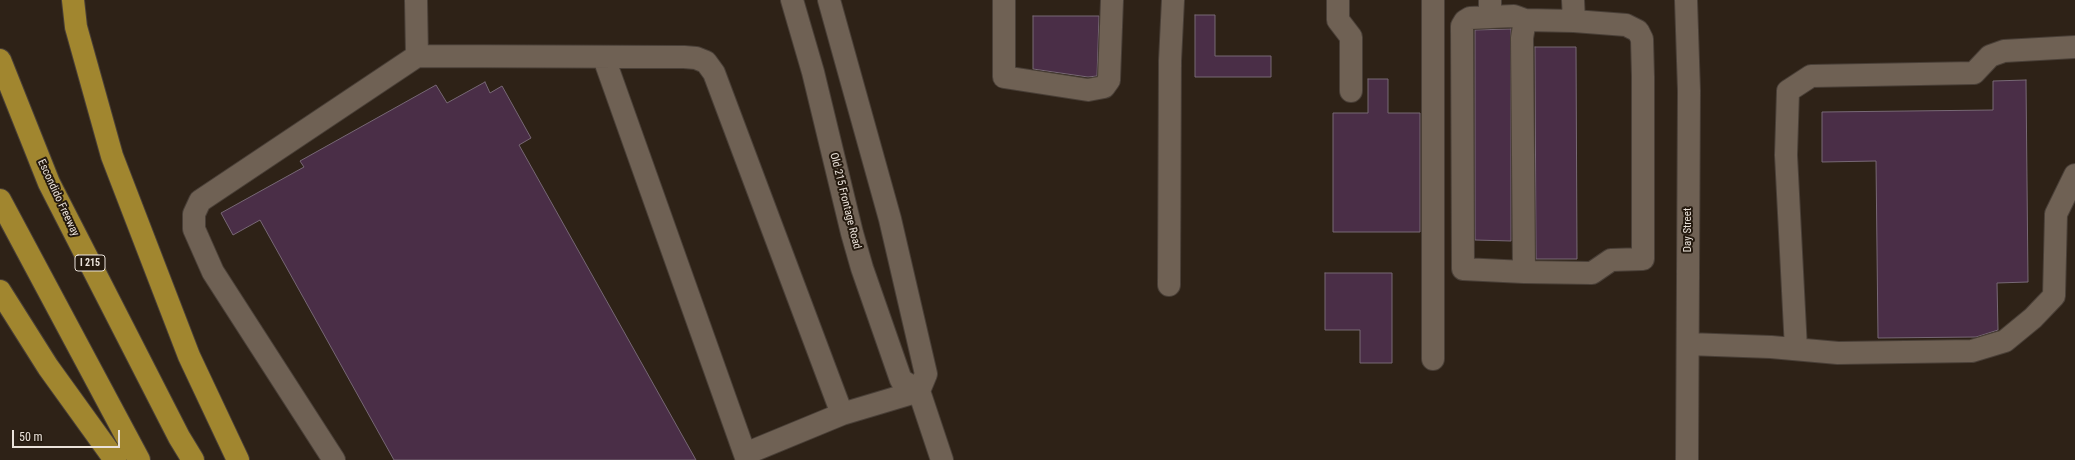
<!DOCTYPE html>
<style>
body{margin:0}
#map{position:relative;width:2075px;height:460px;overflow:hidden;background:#2e2217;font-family:"Roboto Condensed",sans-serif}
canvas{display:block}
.scale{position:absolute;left:12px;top:430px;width:108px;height:18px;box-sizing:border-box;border:2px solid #eae2da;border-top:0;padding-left:5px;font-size:12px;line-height:14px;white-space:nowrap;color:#eae2da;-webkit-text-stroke:3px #24190e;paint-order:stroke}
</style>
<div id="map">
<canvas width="2075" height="460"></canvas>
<div class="scale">50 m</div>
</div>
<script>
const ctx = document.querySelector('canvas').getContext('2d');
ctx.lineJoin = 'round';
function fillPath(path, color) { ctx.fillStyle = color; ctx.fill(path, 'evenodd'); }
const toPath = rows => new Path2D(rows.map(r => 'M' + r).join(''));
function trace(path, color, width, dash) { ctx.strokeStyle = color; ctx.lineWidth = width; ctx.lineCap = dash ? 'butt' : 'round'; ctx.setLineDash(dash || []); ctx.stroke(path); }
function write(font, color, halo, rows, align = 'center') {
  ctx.font = font + ' "Roboto Condensed",sans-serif'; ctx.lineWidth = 4; ctx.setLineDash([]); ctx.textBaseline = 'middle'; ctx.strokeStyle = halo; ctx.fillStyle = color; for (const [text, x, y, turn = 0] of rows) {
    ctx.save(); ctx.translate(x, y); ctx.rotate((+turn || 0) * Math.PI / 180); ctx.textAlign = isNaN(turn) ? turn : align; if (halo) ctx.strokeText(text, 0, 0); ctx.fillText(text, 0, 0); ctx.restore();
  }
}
const building = toPath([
 [1195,15,1215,15,1215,56,1271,56,1271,77,1195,77,1195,15],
 [1033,16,1099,16,1097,76,1088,77,1033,69,1033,16],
 [1511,29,1511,241,1475,240,1475,30,1511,29],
 [1535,47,1576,47,1577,259,1536,259,1535,47],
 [1368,79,1388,79,1388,113,1420,113,1420,232,1333,232,1333,113,1368,113,1368,79],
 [2026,80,2028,282,1997,283,1998,330,1976,337,1878,338,1876,161,1822,162,1822,112,1993,110,1993,81,2026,80],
 [485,82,490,93,502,86,531,138,519,145,696,460,394,460,260,220,233,235,221,213,304,167,300,161,436,85,447,103,485,82],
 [1325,273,1392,273,1392,363,1360,363,1360,330,1325,330,1325,273]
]);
fillPath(building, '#4a2e47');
trace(building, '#776875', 1);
const minor = toPath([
 [416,0,417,56],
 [792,0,813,72,852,233,862,268,901,380,919,391,942,460],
 [829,0,890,219,926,374,919,391],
 [1004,0,1004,77,1088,90,1104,87,1109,80,1112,0],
 [1338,0,1338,20,1351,37,1351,91],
 [1490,0,1490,17,1514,16,1525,20],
 [1573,0,1574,21],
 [1686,0,1689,91,1687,460],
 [1490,17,1470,18,1465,21,1462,26,1463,269,1524,272],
 [1525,20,1574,21,1626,25,1638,31,1642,39,1643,77,1643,259,1611,260,1592,273,1524,272,1522,38,1525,20],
 [604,58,747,460],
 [1169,285,1170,61,1173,0],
 [1688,344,1771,347,1838,353,1972,351,2005,341,2033,318,2054,296,2056,214,2075,175],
 [1796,349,1786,155,1788,91,1811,76,1974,73,1990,56,2004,51,2075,47],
 [1433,359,1433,0],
 [745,454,842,414,919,391],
 [334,460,213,272,194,229,194,214,200,201,417,56,684,57,696,58,706,62,714,73,842,414]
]);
const highway = toPath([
 [73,0,76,27,112,156,189,356,238,460],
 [0,60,49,183,179,437,193,460],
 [0,200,139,460],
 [0,291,48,367,115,460]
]);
trace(minor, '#493f37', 24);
trace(highway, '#493f37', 24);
trace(minor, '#6f6154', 22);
trace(highway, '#a1862f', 22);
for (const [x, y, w] of [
 [90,263,30]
]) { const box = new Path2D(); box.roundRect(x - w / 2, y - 8, w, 16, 3); ctx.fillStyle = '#24190e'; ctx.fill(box); trace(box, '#eae2da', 1); }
write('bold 10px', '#eae2da', null, [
 ["I 215",90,263]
]);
write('11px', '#eae2da', '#24190e', [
 ["Escondido Freeway",58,198,65],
 ["Old 215 Frontage Road",845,201,76],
 ["Day Street",1688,230,-90]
]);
</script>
